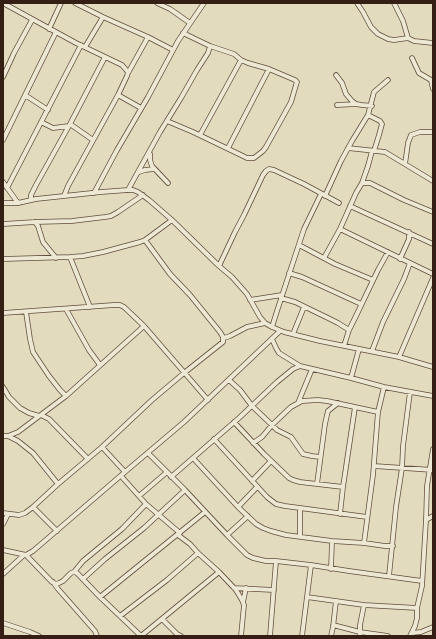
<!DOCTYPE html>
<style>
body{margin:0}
#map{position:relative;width:436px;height:639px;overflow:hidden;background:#e3dbbd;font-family:"Libre Caslon Text",serif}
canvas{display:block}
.frame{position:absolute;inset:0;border:4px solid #351e13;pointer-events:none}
</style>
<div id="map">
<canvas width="436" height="639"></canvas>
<div class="frame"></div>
</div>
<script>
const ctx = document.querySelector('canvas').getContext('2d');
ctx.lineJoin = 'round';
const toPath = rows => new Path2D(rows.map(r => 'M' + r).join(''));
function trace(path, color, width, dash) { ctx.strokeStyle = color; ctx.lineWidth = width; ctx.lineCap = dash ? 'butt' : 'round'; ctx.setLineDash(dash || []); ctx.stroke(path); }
const minor = toPath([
 [3,3,76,43,122,65,128,72,127,76,118,95,68,186,64,196],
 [75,3,103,17,148,37,173,50],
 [157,3,170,9,190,23],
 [357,3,363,12,371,27,378,34,388,39,394,40,408,38],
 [394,3,403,21,408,38,414,41,433,43],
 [49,29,61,3],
 [85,47,103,17],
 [412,58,419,73,431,80,433,89],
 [128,73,148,37],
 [336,75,342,83,346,94,352,101,356,104,362,105,372,106],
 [3,77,14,53,32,20],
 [25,95,48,110],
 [118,95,141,108],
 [337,105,356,104],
 [368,115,380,121,382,124,379,135,374,151],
 [167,121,193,132,243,156,247,158,254,158,263,151,266,147,291,102,296,85,297,82,295,80,269,69,248,63,241,60,234,54,210,46,183,33],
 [41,122,53,128,69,126],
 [70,124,93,140],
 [200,135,241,60],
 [3,140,56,32],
 [228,148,269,69],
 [348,148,385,152,433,181],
 [150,154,150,160,152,166,168,183],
 [405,164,408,143,411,135,420,132,433,132],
 [139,172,145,170,154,169],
 [3,182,18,203],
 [362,183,370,183,404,200,433,212],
 [7,188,81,45],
 [128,190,160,132,181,98,197,70,208,53,210,46],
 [94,193,117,150,148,97,178,41,204,3],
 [325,196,341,161,352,141,368,115,374,92,388,80],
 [31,200,31,195,36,185,70,124,105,57],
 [3,203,18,203,36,199,101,192,128,190,133,190,138,192,149,200,172,220,219,266,232,277,247,294,260,317,265,323,272,327,284,332,320,341,399,357,433,367],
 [350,206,433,244],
 [35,222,38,226,43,242,56,258],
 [3,224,35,222,72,221,105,217,111,216,118,212,143,195],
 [340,229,433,274],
 [299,245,335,264,373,280],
 [70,257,90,307],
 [324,258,340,229,356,193,362,183,368,166,372,151],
 [3,259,70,257,83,256,103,252,140,242,145,240,172,220],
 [400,259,409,239,409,232],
 [219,266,235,232,244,215,263,175,266,171,269,169,274,170,304,184,339,203],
 [289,273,302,277,361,304],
 [281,298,295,302,328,318,338,323,349,330],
 [250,300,282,295],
 [66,309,89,350,100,365],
 [26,312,30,339,33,352,49,376,60,390,66,396],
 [3,313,114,305,120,305,124,307,144,326,208,400],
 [272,327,277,311,304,229,321,194],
 [293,334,304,307],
 [224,338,230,336,247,327,265,323],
 [272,339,276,348,279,353,300,366],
 [344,346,349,330,356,316,378,270,388,252],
 [372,351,383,322,404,279,410,263],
 [399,357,433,278],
 [351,378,359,349],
 [229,380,240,390,252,406,272,425,277,430,291,437,303,454,312,456,320,457],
 [3,387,9,397,20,408,29,413,39,416],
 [298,403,312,369],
 [41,415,49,419,88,459],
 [234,422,264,454,289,478,293,480,300,482,343,487],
 [3,436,8,436,18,432,66,396,144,326],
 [8,436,18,441,33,453,58,484],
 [214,439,267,497,276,504,285,506,367,517],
 [253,443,262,437,272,425,291,407,302,401,318,400,327,401,378,412],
 [102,447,125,472],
 [148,453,185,490,227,535,247,555,253,558,266,561,276,561,311,565,349,571,422,581],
 [193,458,238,507,256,524,263,528,271,531,286,535,332,541,364,543,385,546,393,546],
 [374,466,433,470],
 [121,476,146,504,180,533],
 [171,477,239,418,277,382,293,369,300,366,351,378,384,387,433,396],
 [252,481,271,461],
 [317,484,325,424,327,415,328,411,338,403],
 [139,496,167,472],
 [33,507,57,531],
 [238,507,257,487],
 [3,513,19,515,25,513,33,507,58,484,102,447,152,400,184,373,223,342,223,337,220,332,190,295,170,274,145,240],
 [340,514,343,487,355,407],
 [426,520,433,516],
 [3,524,8,514],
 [178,535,190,544,198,553,219,572,236,590,242,600,244,605,241,636],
 [227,535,248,516],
 [300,536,300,508],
 [364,543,373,475,378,412,384,387],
 [3,550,26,555,33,551,125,472,184,422,280,331],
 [26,555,52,582,56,584,59,583,63,581,71,573,74,572,77,573,100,597,141,636],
 [331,569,332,541],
 [74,572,83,561,122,529,146,504],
 [3,574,24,555],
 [389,576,396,507,402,468,403,446,410,392],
 [83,579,105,559,144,528,185,490],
 [53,582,58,589,95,631,97,636],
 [234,588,274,590],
 [100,597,205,512],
 [307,597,364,605,417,608],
 [243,602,246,588],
 [120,616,167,580,198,553],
 [162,619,177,634,181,636],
 [3,623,30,632,39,636],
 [333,625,360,632,388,636],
 [412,633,421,632,433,627],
 [141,636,219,572],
 [270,636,276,561],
 [302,636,311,565],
 [331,636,333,627,336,601],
 [360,636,360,625,364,605],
 [410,636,415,626,417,618,417,608,422,586,426,520,427,486,433,449]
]);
trace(minor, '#604d3e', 5.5);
trace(minor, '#ede8d4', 4);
</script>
